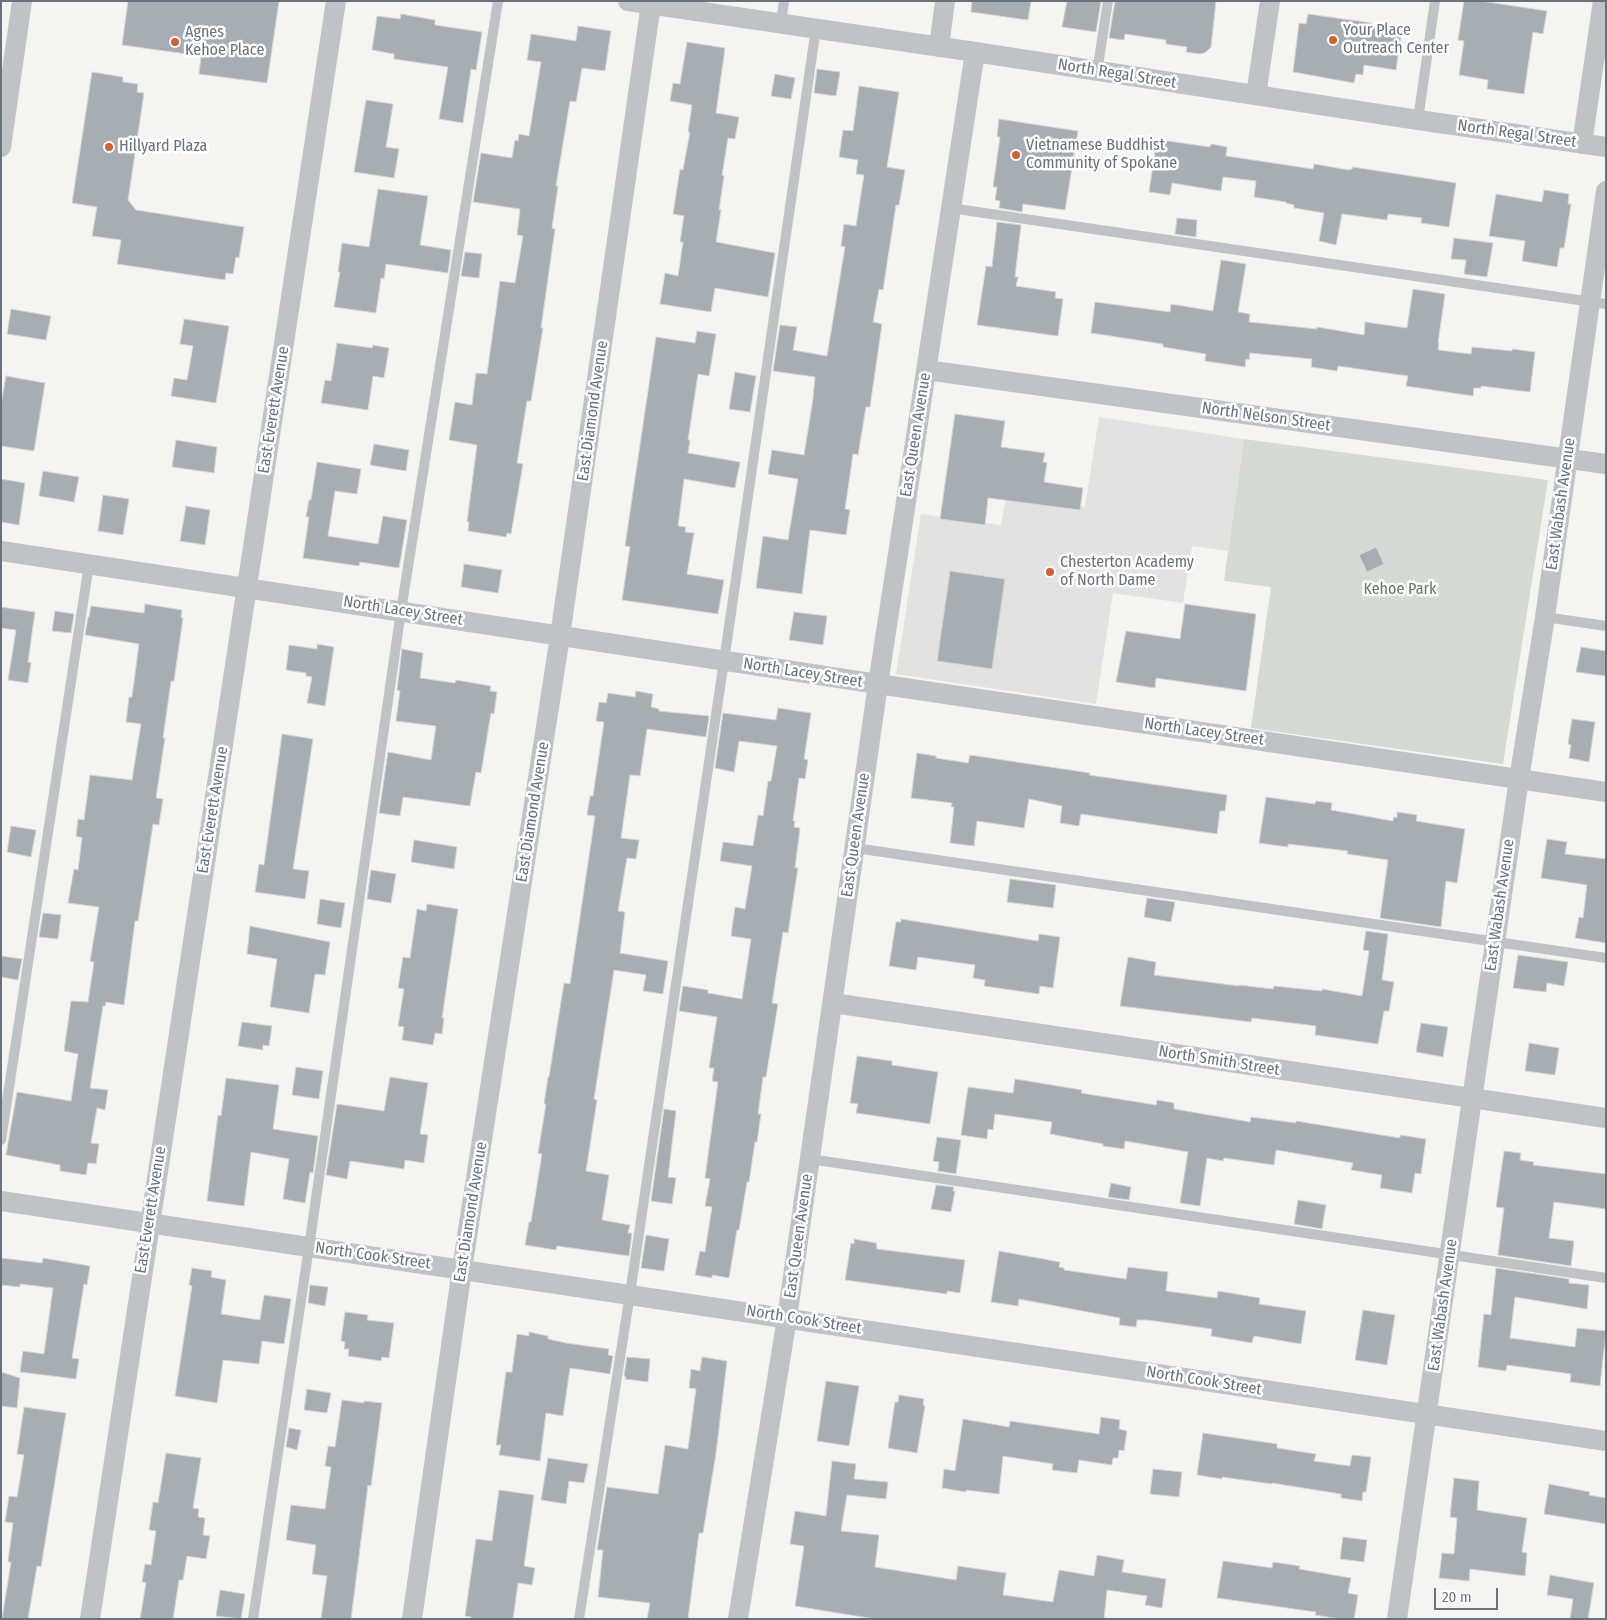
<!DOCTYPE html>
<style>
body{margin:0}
#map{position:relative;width:1607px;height:1620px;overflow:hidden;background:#f4f4f1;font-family:"Fira Sans Condensed",sans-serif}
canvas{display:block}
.frame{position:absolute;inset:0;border:2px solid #65737f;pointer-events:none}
.scale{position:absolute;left:1434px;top:1588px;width:64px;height:22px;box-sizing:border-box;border:2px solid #65737f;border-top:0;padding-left:6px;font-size:15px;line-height:18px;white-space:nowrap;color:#65737f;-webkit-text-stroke:4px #fff;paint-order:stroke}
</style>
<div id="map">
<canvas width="1607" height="1620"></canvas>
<div class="frame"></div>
<div class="scale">20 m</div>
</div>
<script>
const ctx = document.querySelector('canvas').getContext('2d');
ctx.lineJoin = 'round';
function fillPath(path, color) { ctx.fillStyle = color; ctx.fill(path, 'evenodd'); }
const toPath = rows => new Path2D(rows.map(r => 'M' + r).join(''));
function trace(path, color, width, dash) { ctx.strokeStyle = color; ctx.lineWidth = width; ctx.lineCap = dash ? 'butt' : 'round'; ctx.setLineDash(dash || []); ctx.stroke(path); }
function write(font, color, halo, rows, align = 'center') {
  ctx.font = font + ' "Fira Sans Condensed",sans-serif'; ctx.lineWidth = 5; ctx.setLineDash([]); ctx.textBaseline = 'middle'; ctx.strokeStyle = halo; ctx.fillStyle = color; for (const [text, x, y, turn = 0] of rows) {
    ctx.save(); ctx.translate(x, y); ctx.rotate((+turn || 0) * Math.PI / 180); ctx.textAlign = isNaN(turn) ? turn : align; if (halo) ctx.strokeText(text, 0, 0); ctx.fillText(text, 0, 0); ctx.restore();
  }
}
fillPath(toPath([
 [1099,417,1244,439,1228,551,1192,546,1183,603,1113,593,1096,704,896,674,921,514,1001,525,1006,496,1085,507]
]), '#e2e3e1');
fillPath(toPath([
 [1244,439,1548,480,1503,764,1251,728,1271,587,1224,581]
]), '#d5dbd2');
const building = toPath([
 [128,1,279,1,267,83,199,74,201,56,122,45,128,1],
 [972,1,1031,1,1028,20,971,12,972,1],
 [1067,1,1101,1,1096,32,1062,27,1067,1],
 [1115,1,1216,1,1211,47,1206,52,1201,54,1186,52,1187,47,1166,44,1166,40,1125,34,1124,40,1109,38,1115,1],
 [1464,1,1481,1,1547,11,1543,34,1533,32,1524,94,1487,89,1488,80,1459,75,1464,41,1458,40,1464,1],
 [401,14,435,20,435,25,482,32,476,70,471,69,463,123,439,119,448,67,394,59,394,54,372,50,377,16,400,19,401,14],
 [1308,14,1372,23,1371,25,1402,30,1396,70,1364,65,1363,75,1356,74,1354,83,1293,72,1299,23,1306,24,1308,14],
 [578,26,611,31,605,71,582,68,576,102,570,101,556,186,558,186,552,228,555,229,541,328,543,328,531,401,527,401,517,463,523,464,511,534,507,533,506,537,468,531,469,522,467,522,477,445,449,440,455,402,472,405,476,373,487,374,500,281,515,283,523,236,517,235,520,209,473,202,481,153,512,158,515,140,518,141,519,134,529,136,541,62,527,60,531,34,576,41,578,26],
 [687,42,725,48,716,113,739,117,735,139,728,138,722,175,724,176,719,210,721,210,716,242,775,253,768,297,715,288,711,312,660,304,665,273,678,276,683,242,680,242,684,216,673,214,680,169,683,170,690,132,688,132,692,105,670,101,673,83,680,84,687,42],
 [817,69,840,72,836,96,814,93,817,69],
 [92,72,123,77,123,82,138,84,137,92,144,93,128,200,136,210,244,227,239,258,236,257,233,274,226,273,225,280,117,264,121,240,92,236,97,207,72,203,92,72],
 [775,74,795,78,791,99,771,96,775,74],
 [859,86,899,92,887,167,905,170,899,205,896,205,883,290,879,289,873,322,882,324,870,407,866,407,858,455,853,454,845,509,850,510,846,535,810,530,802,594,756,588,763,536,788,540,798,479,768,474,772,450,804,455,813,399,815,377,773,371,780,325,797,327,793,350,827,356,845,247,841,246,844,224,856,226,864,175,856,174,858,160,839,157,843,130,853,131,859,86],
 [366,100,393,104,386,147,399,149,394,178,354,172,366,100],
 [999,119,1078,131,1065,210,1023,204,1022,212,999,208,1000,201,995,200,997,187,993,187,1000,137,997,137,999,119],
 [1161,140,1210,147,1211,144,1227,147,1226,156,1313,169,1314,164,1349,170,1352,169,1353,167,1456,183,1449,227,1421,223,1422,218,1388,214,1387,220,1342,214,1336,245,1319,241,1324,213,1294,208,1294,205,1286,203,1286,202,1254,197,1256,181,1223,177,1221,191,1172,183,1170,195,1149,192,1156,144,1160,145,1161,140],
 [378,189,428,196,420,245,451,250,448,273,386,264,384,279,381,278,376,313,334,307,340,272,338,272,342,243,369,247,378,189],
 [1544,190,1569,194,1568,204,1571,204,1564,248,1560,248,1557,267,1522,261,1525,241,1489,236,1496,194,1542,202,1544,190],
 [1177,218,1197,220,1196,237,1175,234,1177,218],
 [997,222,1021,225,1015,277,1018,277,1016,286,1056,292,1055,298,1063,299,1058,336,977,325,986,266,992,267,997,222],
 [1454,238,1493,243,1487,277,1464,274,1466,260,1451,259,1454,238],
 [465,252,482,254,479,278,461,276,465,252],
 [1221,260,1246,264,1238,312,1250,314,1249,322,1317,329,1317,327,1364,335,1365,322,1407,328,1413,289,1445,294,1438,343,1439,343,1438,350,1471,354,1472,347,1512,351,1512,349,1535,352,1530,392,1481,386,1481,388,1474,388,1473,396,1406,386,1408,376,1338,366,1337,371,1311,367,1312,359,1250,353,1249,360,1246,359,1245,367,1205,361,1206,354,1163,347,1163,344,1091,333,1095,302,1170,312,1171,304,1213,311,1221,260],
 [11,309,51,316,46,340,7,334,11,309],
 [184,319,229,326,216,403,171,396,174,378,187,380,193,346,180,344,184,319],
 [697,331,716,334,709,376,698,374,688,440,690,440,688,453,740,462,735,488,684,479,678,526,686,527,685,532,694,533,687,574,724,580,718,614,622,600,630,547,625,546,656,337,695,343,697,331],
 [337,343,372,348,373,345,389,348,384,378,373,376,368,410,321,403,325,380,331,381,337,343],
 [735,372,756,376,750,412,729,409,735,372],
 [6,376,45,383,34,451,1,446,1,404,6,376],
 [955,414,1005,421,1001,447,1045,453,1043,462,1047,463,1044,482,1083,488,1080,510,988,498,985,525,940,519,955,414],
 [176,440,217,447,214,473,172,467,176,440],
 [374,444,409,450,406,471,370,465,374,444],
 [317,462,361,469,357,494,335,491,328,536,378,544,383,516,407,520,399,568,360,562,359,566,303,558,309,517,306,517,309,500,311,500,317,462],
 [43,471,79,477,74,502,39,496,43,471],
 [1,479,25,483,19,525,1,522,1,479],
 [103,495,129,499,123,535,98,531,103,495],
 [186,506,210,510,205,545,180,541,186,506],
 [1376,547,1384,564,1367,572,1359,555,1376,547],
 [464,564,502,570,498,593,461,587,464,564],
 [950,571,1005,579,992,669,937,661,950,571],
 [145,604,182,610,181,618,183,618,174,681,171,681,163,738,165,738,156,798,163,799,159,825,153,824,138,921,135,921,124,1005,106,1002,105,1006,103,1006,90,1088,108,1090,105,1110,97,1108,91,1143,99,1144,96,1164,88,1163,86,1175,60,1171,60,1165,6,1155,17,1092,71,1101,78,1054,64,1051,71,1001,88,1002,94,962,90,961,99,907,68,903,74,869,78,870,82,838,76,836,78,819,84,820,90,775,132,780,141,724,126,722,129,697,132,697,139,644,85,635,88,617,89,617,91,606,144,613,145,604],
 [1185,604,1256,614,1246,691,1156,678,1155,688,1116,682,1126,631,1180,639,1185,604],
 [1,607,35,612,28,662,31,663,28,683,8,680,16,630,1,628,1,607],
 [55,611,74,614,71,633,52,631,55,611],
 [794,612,827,616,823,645,789,640,794,612],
 [317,644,334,647,325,706,307,703,312,677,306,676,306,673,286,670,289,645,317,649,317,644],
 [1581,647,1606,651,1606,676,1576,672,1581,647],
 [402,649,423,653,420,678,455,683,456,680,491,686,490,691,497,692,494,714,491,713,481,773,476,772,470,806,403,797,400,816,379,813,388,752,431,760,436,726,396,721,400,691,397,690,402,649],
 [636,691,653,694,651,707,659,709,659,711,709,716,706,737,647,729,640,776,630,775,621,838,639,840,636,859,627,858,618,911,625,912,620,953,668,961,663,994,643,991,646,975,614,970,594,1099,597,1100,586,1171,609,1175,602,1220,630,1225,628,1233,632,1233,629,1256,557,1246,556,1250,525,1245,529,1222,531,1222,542,1154,538,1153,546,1104,544,1104,548,1077,549,1077,564,983,570,984,595,816,587,815,590,796,593,796,604,722,596,721,599,702,606,703,608,693,635,697,636,691],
 [778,708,811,713,804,759,808,760,805,779,799,778,793,821,795,821,794,827,800,828,795,868,798,868,788,933,783,932,772,1003,778,1004,766,1077,763,1077,758,1114,761,1114,757,1142,755,1142,749,1182,747,1182,739,1230,737,1230,729,1278,712,1275,712,1278,695,1275,700,1251,705,1252,712,1207,705,1206,710,1179,705,1178,718,1082,712,1081,714,1068,709,1068,717,1017,679,1011,683,986,708,990,708,993,742,999,751,939,731,936,735,907,745,909,752,866,720,861,723,842,753,846,758,815,763,816,768,781,771,781,777,746,739,741,734,772,715,768,723,713,776,720,778,708],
 [1572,719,1595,722,1589,762,1569,758,1571,745,1568,744,1572,719],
 [282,734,313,739,293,869,309,871,305,899,255,892,259,864,264,865,282,734],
 [917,753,936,756,936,758,968,763,970,755,1090,773,1089,775,1227,795,1225,811,1220,811,1217,834,1081,814,1079,826,1060,823,1062,806,1029,799,1024,828,977,821,974,846,950,843,954,807,951,807,952,803,911,798,917,753],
 [1266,797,1315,804,1316,801,1332,803,1331,810,1393,821,1394,817,1397,818,1397,812,1417,815,1416,821,1465,829,1457,883,1446,881,1441,927,1380,918,1388,860,1347,854,1348,851,1288,844,1288,847,1259,843,1266,797],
 [11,826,36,830,31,857,7,852,11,826],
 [1547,839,1567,842,1565,854,1606,859,1606,943,1575,938,1579,917,1583,918,1587,885,1541,878,1547,839],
 [414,840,457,847,454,869,411,862,414,840],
 [371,870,396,874,391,903,367,899,371,870],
 [1010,879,1056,885,1053,908,1007,902,1010,879],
 [1147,898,1175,902,1171,922,1144,917,1147,898],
 [320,899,345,903,341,928,317,924,320,899],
 [427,904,458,909,442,1018,444,1018,442,1034,435,1033,433,1045,402,1040,404,1027,398,1026,404,989,398,988,403,957,410,958,417,909,426,911,427,904],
 [43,913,61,915,58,939,39,937,43,913],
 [901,919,1038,941,1039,934,1060,937,1053,988,1040,986,1039,994,984,986,985,980,973,978,975,965,918,957,916,970,889,966,896,922,901,922,901,919],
 [250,926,330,942,325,975,315,974,309,1013,270,1007,277,959,247,954,250,926],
 [1366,931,1388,934,1382,980,1394,982,1389,1011,1384,1011,1378,1044,1315,1035,1316,1026,1252,1018,1251,1022,1120,1006,1128,957,1156,962,1154,975,1239,986,1239,985,1273,989,1274,986,1322,991,1322,989,1362,996,1369,951,1363,950,1366,931],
 [1518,955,1568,962,1564,986,1547,983,1546,992,1513,988,1518,955],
 [1,956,22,959,18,980,1,977,1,956],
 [242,1022,272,1026,269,1046,263,1045,263,1050,238,1046,242,1022],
 [1421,1023,1448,1027,1443,1057,1416,1052,1421,1023],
 [1529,1043,1559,1048,1555,1075,1525,1071,1529,1043],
 [857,1056,892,1061,892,1065,938,1072,930,1124,856,1113,858,1104,850,1103,857,1056],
 [296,1067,323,1071,319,1099,292,1095,296,1067],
 [390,1077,428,1083,420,1134,428,1135,424,1163,405,1160,404,1169,350,1161,347,1179,326,1175,337,1104,384,1111,390,1077],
 [226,1078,279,1085,273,1129,318,1136,313,1173,310,1172,305,1203,283,1199,289,1159,251,1152,244,1206,207,1201,218,1115,221,1116,226,1078],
 [1015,1079,1082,1090,1081,1093,1156,1105,1157,1100,1174,1103,1174,1109,1250,1122,1251,1117,1296,1123,1296,1121,1400,1138,1400,1135,1426,1139,1421,1174,1415,1173,1412,1193,1380,1188,1382,1175,1351,1170,1353,1163,1276,1150,1274,1165,1224,1158,1223,1161,1207,1158,1200,1206,1180,1203,1188,1152,1125,1141,1124,1149,1103,1146,1103,1144,1050,1134,1052,1122,995,1114,993,1130,988,1129,987,1139,961,1135,968,1087,1013,1093,1015,1079],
 [664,1109,676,1111,668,1177,676,1178,672,1204,651,1201,664,1109],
 [937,1137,961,1140,956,1174,938,1171,939,1162,933,1161,937,1137],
 [1504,1151,1521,1153,1520,1160,1534,1162,1533,1165,1606,1174,1606,1209,1554,1202,1549,1238,1574,1241,1571,1266,1498,1255,1504,1208,1496,1207,1504,1151],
 [1111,1183,1131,1187,1129,1200,1108,1197,1111,1183],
 [936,1185,954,1187,953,1191,955,1191,951,1212,931,1209,936,1185],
 [1298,1200,1326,1205,1322,1229,1294,1224,1298,1200],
 [646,1235,669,1239,664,1271,641,1268,646,1235],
 [854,1239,876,1243,877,1249,965,1260,960,1293,947,1291,947,1294,845,1280,851,1243,854,1244,854,1239],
 [999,1251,1060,1262,1059,1267,1064,1268,1064,1270,1126,1279,1128,1267,1168,1272,1166,1291,1217,1298,1218,1291,1260,1298,1259,1304,1306,1311,1301,1344,1254,1336,1252,1343,1211,1336,1212,1329,1147,1320,1137,1320,1136,1327,1119,1325,1120,1318,1019,1299,1018,1306,991,1302,999,1251],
 [1,1258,42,1263,43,1258,90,1266,87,1285,84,1284,72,1358,79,1359,76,1379,20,1372,23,1351,44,1354,53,1288,20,1284,20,1287,1,1285,1,1258],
 [192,1268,212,1271,211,1277,226,1280,221,1314,260,1320,264,1295,291,1299,284,1344,262,1341,259,1364,223,1360,217,1403,175,1396,192,1286,189,1285,192,1268],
 [1496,1268,1569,1279,1569,1283,1589,1285,1587,1309,1515,1297,1510,1338,1575,1347,1577,1328,1606,1331,1600,1386,1570,1382,1571,1374,1507,1365,1506,1371,1478,1367,1484,1314,1491,1315,1496,1268],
 [310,1285,328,1287,325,1306,308,1303,310,1285],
 [1363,1310,1395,1315,1387,1365,1355,1360,1363,1310],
 [345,1312,368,1315,367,1320,394,1323,389,1358,382,1357,381,1361,348,1356,349,1349,344,1349,345,1342,341,1341,345,1312],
 [529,1332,548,1336,548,1339,566,1343,609,1349,608,1355,613,1356,610,1374,570,1368,563,1416,546,1413,540,1461,499,1455,501,1445,496,1445,506,1372,512,1372,517,1334,529,1336,529,1332],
 [627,1357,650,1359,648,1382,625,1379,626,1377,624,1376,627,1357],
 [702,1357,727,1361,716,1453,703,1533,699,1533,688,1619,647,1619,650,1603,598,1597,603,1550,597,1550,607,1487,658,1494,665,1445,688,1449,696,1389,689,1388,691,1369,700,1371,702,1357],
 [1,1372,20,1378,17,1408,1,1406,1,1372],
 [826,1381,859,1386,849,1446,817,1441,826,1381],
 [307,1389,331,1393,327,1413,304,1410,307,1389],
 [899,1395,924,1399,923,1405,925,1406,917,1453,888,1448,895,1402,898,1402,899,1395],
 [342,1400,364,1403,364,1401,382,1403,371,1486,368,1485,351,1619,321,1619,327,1576,312,1574,316,1545,286,1540,291,1505,325,1509,331,1467,325,1466,328,1446,335,1447,342,1400],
 [24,1407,66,1413,41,1567,37,1566,28,1619,2,1619,11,1562,8,1562,13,1523,5,1522,9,1496,17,1497,24,1455,17,1454,24,1407],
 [1101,1417,1120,1420,1119,1429,1127,1431,1124,1451,1119,1450,1118,1458,1113,1458,1112,1465,1079,1460,1077,1473,1052,1470,1053,1464,1003,1456,999,1494,966,1490,966,1492,942,1488,944,1469,955,1471,963,1419,1009,1427,1010,1421,1099,1434,1101,1417],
 [289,1428,301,1430,297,1450,286,1447,289,1428],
 [1203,1433,1277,1444,1277,1448,1316,1454,1314,1461,1350,1466,1352,1455,1371,1457,1366,1492,1363,1492,1362,1501,1341,1498,1341,1494,1272,1483,1272,1484,1222,1477,1222,1479,1197,1475,1203,1433],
 [166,1453,201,1458,193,1508,199,1509,198,1517,205,1518,203,1535,210,1536,206,1559,187,1556,183,1580,179,1580,173,1619,140,1619,146,1583,142,1582,145,1564,151,1565,156,1531,149,1530,153,1502,158,1503,166,1453],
 [548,1458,588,1464,584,1483,569,1481,566,1504,541,1500,548,1458],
 [832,1461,856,1464,854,1479,888,1482,886,1499,847,1495,841,1531,879,1535,875,1567,956,1580,958,1566,1006,1573,1003,1595,1053,1602,1059,1570,1094,1576,1097,1555,1124,1560,1122,1572,1166,1579,1162,1608,1145,1605,1147,1596,1107,1590,1104,1619,875,1619,795,1606,804,1546,790,1544,795,1511,826,1516,832,1461],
 [1153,1469,1182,1472,1179,1497,1150,1494,1153,1469],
 [1454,1478,1479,1481,1477,1510,1527,1518,1522,1552,1527,1553,1525,1576,1470,1569,1469,1581,1439,1578,1442,1553,1454,1554,1457,1518,1450,1517,1454,1478],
 [1549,1484,1590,1492,1589,1495,1606,1498,1606,1524,1544,1514,1549,1484],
 [499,1490,534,1495,524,1566,535,1568,532,1585,518,1583,513,1619,471,1619,471,1617,465,1616,476,1539,492,1541,499,1490],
 [1343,1537,1367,1540,1364,1562,1340,1559,1343,1537],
 [1223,1561,1272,1568,1273,1562,1300,1566,1299,1569,1351,1578,1348,1593,1358,1595,1354,1619,1340,1619,1315,1615,1316,1612,1217,1598,1223,1561],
 [1550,1575,1594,1583,1588,1619,1570,1619,1573,1599,1547,1595,1550,1575],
 [220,1590,245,1594,241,1619,216,1616,220,1590]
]);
fillPath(building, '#a7aeb3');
trace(building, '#d5d5d3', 1);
trace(toPath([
 [781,23,784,1],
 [1097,72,1108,1],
 [1418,120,1435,1],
 [950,208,1606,304],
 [1545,617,1606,626],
 [855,848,1606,958],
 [1,1140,89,564],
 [810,1159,1606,1278],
 [253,1619,309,1247,401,611,498,1],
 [579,1619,630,1294,724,661,816,28]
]), '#bfc3c6', 10);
trace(toPath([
 [628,1,975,52,1418,120,1606,147],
 [939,47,945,1],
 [1256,95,1270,1],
 [1582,144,1603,1],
 [1,147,22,1],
 [926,370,1606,464],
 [1,551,878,684,1606,792],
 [833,1003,1606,1118],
 [1,1201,1606,1441],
 [90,1619,336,1],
 [412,1619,462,1269,560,636,651,4],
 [738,1619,787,1318,878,684,975,52],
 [1397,1619,1472,1099,1519,779,1545,617,1606,191]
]), '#bfc3c6', 20);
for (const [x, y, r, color] of [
 [1333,40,5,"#d55f30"],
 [175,42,5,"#d55f30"],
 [109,147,5,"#d55f30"],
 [1016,155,5,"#d55f30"],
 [1050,572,5,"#d55f30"]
]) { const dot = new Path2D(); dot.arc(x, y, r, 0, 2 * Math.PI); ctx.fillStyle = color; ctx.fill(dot); trace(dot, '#fff', 2); }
write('16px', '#65737f', '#fff', [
 ["Your Place",1343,31],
 ["Outreach Center",1343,49],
 ["Agnes",185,33],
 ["Kehoe Place",185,51],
 ["Vietnamese Buddhist",1026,146],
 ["Community of Spokane",1026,164],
 ["Hillyard Plaza",119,147],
 ["Chesterton Academy",1060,563],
 ["of North Dame",1060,581]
], 'left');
write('16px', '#65737f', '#fff', [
 ["North Regal Street",1117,74,9],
 ["North Regal Street",1517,134,8],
 ["East Everett Avenue",274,410,-81],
 ["East Diamond Avenue",593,411,-82],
 ["North Nelson Street",1266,417,8],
 ["East Queen Avenue",916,435,-81],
 ["East Wabash Avenue",1561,504,-82],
 ["North Lacey Street",403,611,9],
 ["North Lacey Street",803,673,9],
 ["North Lacey Street",1204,732,8],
 ["East Everett Avenue",213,810,-81],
 ["East Diamond Avenue",533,812,-81],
 ["East Queen Avenue",856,835,-82],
 ["East Wabash Avenue",1500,905,-82],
 ["North Smith Street",1219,1061,9],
 ["East Everett Avenue",151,1210,-81],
 ["East Diamond Avenue",471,1212,-81],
 ["East Queen Avenue",799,1236,-82],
 ["North Cook Street",373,1256,8],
 ["East Wabash Avenue",1443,1305,-82],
 ["North Cook Street",804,1320,9],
 ["North Cook Street",1204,1381,9]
]);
write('16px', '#677764', '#fff', [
 ["Kehoe Park",1400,590]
]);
</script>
